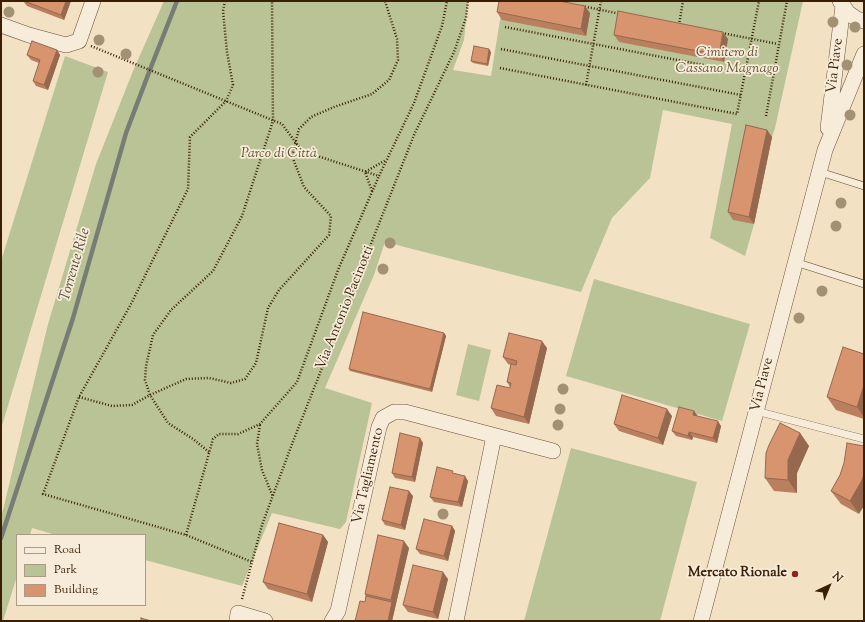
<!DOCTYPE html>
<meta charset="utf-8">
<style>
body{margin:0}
#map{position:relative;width:865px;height:622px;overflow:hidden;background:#f3e1c4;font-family:"Sorts Mill Goudy",serif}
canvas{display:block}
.frame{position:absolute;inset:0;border:2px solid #3a1f04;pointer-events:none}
.legend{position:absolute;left:16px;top:534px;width:130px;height:72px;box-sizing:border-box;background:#f7ecd9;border:1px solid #ab9a84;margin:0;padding:5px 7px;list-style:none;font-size:12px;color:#3a1f04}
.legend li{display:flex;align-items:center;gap:8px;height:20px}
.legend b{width:20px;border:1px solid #ab9a84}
.north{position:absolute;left:809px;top:566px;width:40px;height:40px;-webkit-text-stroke:3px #f7ecd9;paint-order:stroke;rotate:44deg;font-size:11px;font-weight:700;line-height:16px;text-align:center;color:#3a1f04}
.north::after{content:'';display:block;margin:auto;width:14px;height:18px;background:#3a1f04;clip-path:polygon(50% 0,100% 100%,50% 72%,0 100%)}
</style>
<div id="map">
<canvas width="865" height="622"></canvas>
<div class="frame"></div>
<ul class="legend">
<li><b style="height:5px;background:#f7ecd9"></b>Road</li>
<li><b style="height:11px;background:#b9c396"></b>Park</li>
<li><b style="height:11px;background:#d7946f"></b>Building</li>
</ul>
<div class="north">N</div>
</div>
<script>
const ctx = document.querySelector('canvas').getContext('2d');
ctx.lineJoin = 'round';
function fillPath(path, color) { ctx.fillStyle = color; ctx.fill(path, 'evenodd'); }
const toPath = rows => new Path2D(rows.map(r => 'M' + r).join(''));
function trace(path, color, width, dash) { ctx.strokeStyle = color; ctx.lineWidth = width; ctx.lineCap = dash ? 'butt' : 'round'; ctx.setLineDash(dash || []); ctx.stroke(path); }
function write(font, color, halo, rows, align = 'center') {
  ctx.font = font + ' "Sorts Mill Goudy",serif'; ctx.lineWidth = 3.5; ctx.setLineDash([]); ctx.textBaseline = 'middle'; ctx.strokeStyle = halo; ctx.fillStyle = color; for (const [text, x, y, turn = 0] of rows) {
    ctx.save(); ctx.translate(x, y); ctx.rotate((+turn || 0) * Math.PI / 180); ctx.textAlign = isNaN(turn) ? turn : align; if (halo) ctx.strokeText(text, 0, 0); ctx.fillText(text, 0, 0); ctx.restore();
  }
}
fillPath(toPath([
 [164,1,468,1,464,40,453,70,491,76,503,1,803,1,775,128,772,137,754,224,745,256,710,238,732,124,663,110,650,178,612,218,581,292,385,242,374,275,325,388,372,403,346,522,340,529,272,513,242,586,145,560,145,535,56,535,32,528,30,535,17,535,17,576,3,621,1,621,1,518,48,324,96,164,133,71],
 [65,56,108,72,1,429,1,261],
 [594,279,750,324,722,421,566,376],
 [468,344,491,350,479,401,456,395],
 [571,448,697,482,660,621,524,621]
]), '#b9c396');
trace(toPath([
 [1,538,73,318,126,133,151,67,177,1]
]), '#777d74', 4.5);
const service = toPath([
 [820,172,864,186],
 [795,262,864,284],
 [756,411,864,439]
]);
const minor = toPath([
 [840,1,848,13,857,19,864,21],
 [1,25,29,35,66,45,79,41,93,1],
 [828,128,843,6],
 [237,621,238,613,265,621],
 [332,621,338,611,379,427,383,418,394,412,405,412,553,451],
 [456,621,494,436],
 [701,621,825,150,864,54]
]);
trace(service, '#685034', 8);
trace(minor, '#685034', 16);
trace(toPath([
 [225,1,223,11,227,52,233,85,226,101,190,137,188,189,131,304,79,397,43,494,186,535,252,562],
 [582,6,621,14],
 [679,25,683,1],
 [505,27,745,73],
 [722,33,778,44],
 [91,46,282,124,302,151,379,176,414,103,442,26,447,1],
 [501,49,741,95],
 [500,68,737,114,759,1],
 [586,85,601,1],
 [766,116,787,1],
 [372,191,365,172,386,160],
 [79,397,112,406,132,405,150,395,186,379,209,378,231,383,245,379,256,363,268,308,279,290,329,235,331,216,304,187,292,156,299,129,311,117,334,107,372,94,389,80,398,60,397,39,385,1],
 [260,425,257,444,262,470,273,497],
 [209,452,193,439,168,423,150,395,145,380,146,366,153,335,171,310,213,271,242,216,273,121,272,1],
 [186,535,213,439,219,434,238,434,260,424,297,382,338,270,379,176],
 [242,599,262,525,292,444,414,135,454,52,466,18,468,1]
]), '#3a1f04', 2.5, [1, 2]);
trace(service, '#f7ecd9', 7);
trace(minor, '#f7ecd9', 15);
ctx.fillStyle = '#a29173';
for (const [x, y] of [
 [9,12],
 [833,22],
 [855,27],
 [99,40],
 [126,54],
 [847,65],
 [98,72],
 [850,115],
 [841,203],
 [836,226],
 [390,243],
 [383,269],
 [822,291],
 [799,318],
 [563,389],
 [560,409],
 [558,425],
 [443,514]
]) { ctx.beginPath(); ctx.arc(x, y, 5.5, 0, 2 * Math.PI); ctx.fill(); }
fillPath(toPath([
 [23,1,71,1,64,20,27,6],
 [497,12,590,13,586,36,502,20],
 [614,35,728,39,724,62,619,42],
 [57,50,60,55,48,90,36,86,33,81,39,63,31,60,27,55],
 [491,52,488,66,473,63,471,61],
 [767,130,772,137,754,224,733,220,728,212],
 [444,333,446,336,432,392,350,371,349,369],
 [547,348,529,424,496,416,491,408,510,387,507,382,511,365,508,364,503,357],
 [864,354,864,419,836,410,827,397],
 [694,411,697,416,721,426,717,443,693,437,692,440,676,436,672,431],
 [672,416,663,445,619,431,614,424],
 [800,433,809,446,797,473,797,493,774,491,765,478],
 [423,443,415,482,395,478,392,473],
 [455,473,468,481,462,507,434,502,430,497],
 [840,475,859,514,841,504,831,491],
 [413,496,405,530,385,525,382,520],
 [452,526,455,531,448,561,420,554,416,549],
 [323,535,328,542,312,602,268,589,263,582],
 [409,548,392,621,365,602,366,596,365,594],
 [448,579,438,619,408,612,403,605]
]), '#b97f5f');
fillPath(toPath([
 [66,1,71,1,64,20,61,15],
 [585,6,590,13,586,36,581,29],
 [723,32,728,39,724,62,719,55],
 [489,49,491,52,488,66,487,64],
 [57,50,60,55,48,90,44,85],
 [767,130,772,137,754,224,749,217],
 [444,333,446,336,432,392,430,389],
 [542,341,547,348,529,424,524,417],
 [864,385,864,417,857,407],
 [667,409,672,416,663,445,658,438],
 [694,411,698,416,693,415],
 [718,421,721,426,717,443,713,438],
 [689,432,693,437,692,440,688,436],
 [800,433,809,446,797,473,797,493,788,480,788,460],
 [420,438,423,443,415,482,412,477],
 [864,474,864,506,859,514,850,501],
 [465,476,468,481,462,507,458,502],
 [409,491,413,496,405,530,401,525],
 [452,526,455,531,448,561,444,556],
 [323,535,328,542,312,602,307,594],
 [404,541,409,548,392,621,388,621,392,602,391,600],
 [443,572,448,579,438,619,433,612]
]), '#96684e');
const building = toPath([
 [24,1,66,1,61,15,24,1],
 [499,1,559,1,585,6,581,29,497,12,499,1],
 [618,11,723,32,719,55,614,35,618,11],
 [32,41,57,50,44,85,33,81,40,60,27,55,32,41],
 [474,46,489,49,487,64,471,61,474,46],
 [746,125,767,130,749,217,728,212,746,125],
 [363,312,444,333,430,389,349,369,363,312],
 [509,333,542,341,524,417,491,408,497,385,510,388,511,383,507,382,511,364,516,365,517,361,503,357,509,333],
 [843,347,864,354,864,385,857,407,827,397,843,347],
 [622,395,667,409,658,438,614,424,622,395],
 [679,407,694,411,693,415,718,421,713,438,689,432,688,436,672,431,679,407],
 [780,423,800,433,788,460,788,480,765,478,766,453,769,445,780,423],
 [400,433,420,438,412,477,392,473,400,433],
 [847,443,864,446,864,474,862,480,850,501,831,491,840,475,844,463,847,443],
 [437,467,453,471,452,473,465,476,458,502,430,497,437,467],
 [390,487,409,491,401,525,382,520,390,487],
 [424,519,452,526,444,556,416,549,424,519],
 [279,523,323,535,307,594,263,582,279,523],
 [378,535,404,541,391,600,365,594,378,535],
 [413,565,443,572,433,612,403,605,413,565],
 [366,596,392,602,388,621,355,621,360,601,365,602,366,596],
 [141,618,151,621,141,621,141,618]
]);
fillPath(building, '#d7946f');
trace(building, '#96684e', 1);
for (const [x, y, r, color] of [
 [795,574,4,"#8f2418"]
]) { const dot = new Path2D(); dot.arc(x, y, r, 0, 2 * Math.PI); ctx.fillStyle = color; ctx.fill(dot); trace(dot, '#f7ecd9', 1.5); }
write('italic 14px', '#605030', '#f7ecd9', [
 ["Cimitero di",727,54],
 ["Cassano Magnago",727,70],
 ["Parco di Città",279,155]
]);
write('14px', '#3a1f04', '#f7ecd9', [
 ["Via Piave",836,66,-83],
 ["Via Antonio Pacinotti",346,308,-68],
 ["Via Piave",763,385,-76],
 ["Via Tagliamento",369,476,-77]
]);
write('bold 14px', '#3a1f04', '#f7ecd9', [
 ["Mercato Rionale",787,574]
], 'right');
write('italic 15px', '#594e3c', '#f7ecd9', [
 ["Torrente Rile",76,265,-74]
]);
</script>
